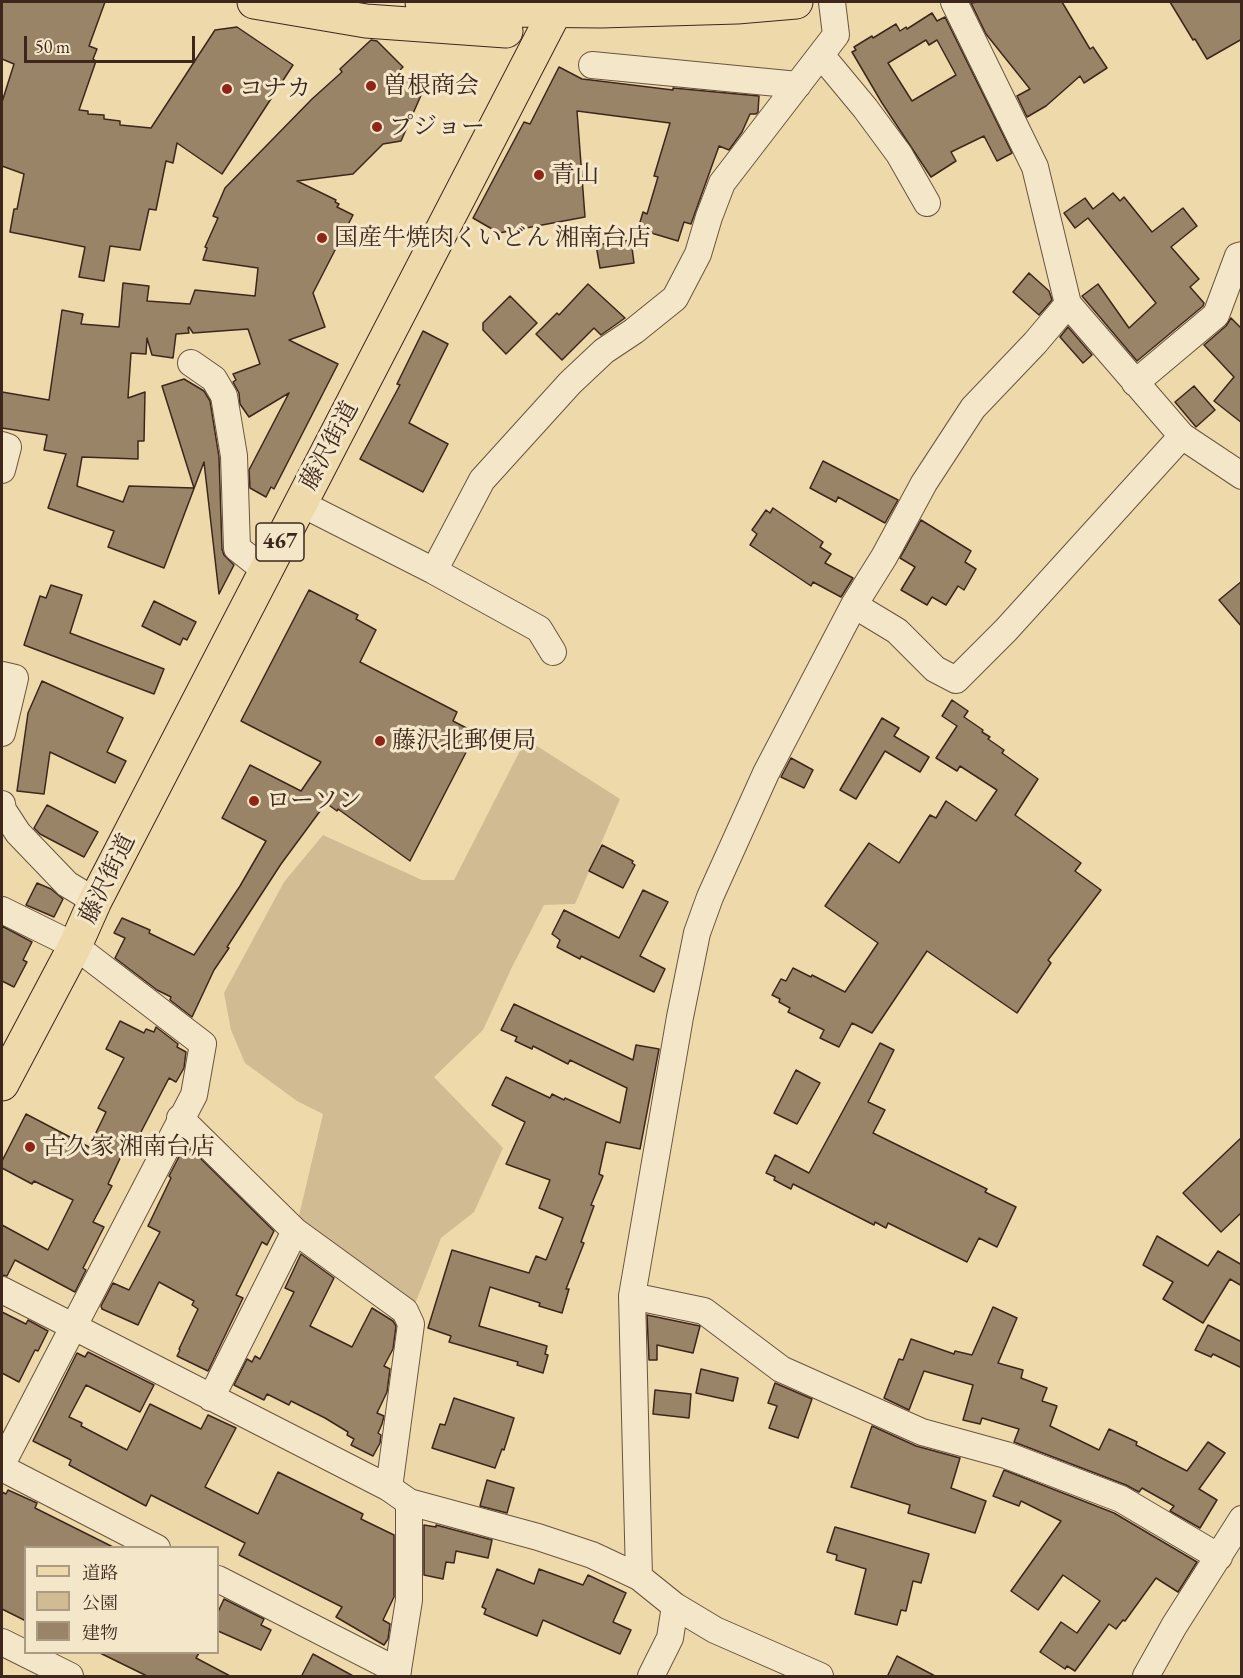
<!DOCTYPE html>
<meta charset="utf-8">
<style>
body{margin:0}
#map{position:relative;width:1243px;height:1678px;overflow:hidden;background:#eed9ab;font-family:"EB Garamond","Noto Serif JP",serif}
canvas{display:block}
.frame{position:absolute;inset:0;border:3px solid #3d271d;pointer-events:none}
.legend{position:absolute;left:24px;top:1546px;width:195px;height:108px;box-sizing:border-box;background:#f4e6c8;border:2px solid #ab9a84;margin:0;padding:8px 10px;list-style:none;font-size:18px;color:#3d271d}
.legend li{display:flex;align-items:center;gap:12px;height:30px}
.legend b{width:30px;border:2px solid #ab9a84}
.scale{position:absolute;left:24px;top:36px;width:171px;height:27px;box-sizing:border-box;border:3px solid #3d271d;border-top:0;padding-left:8px;font-size:18px;line-height:21px;white-space:nowrap;color:#3d271d;-webkit-text-stroke:4px #f4e6c8;paint-order:stroke}
</style>
<div id="map">
<canvas width="1243" height="1678"></canvas>
<div class="frame"></div>
<ul class="legend">
<li><b style="height:8px;background:#eed9ab"></b>道路</li>
<li><b style="height:16px;background:#d0bb93"></b>公園</li>
<li><b style="height:16px;background:#998467"></b>建物</li>
</ul>
<div class="scale">50 m</div>
</div>
<script>
const ctx = document.querySelector('canvas').getContext('2d');
ctx.lineJoin = 'round';
function fillPath(path, color) { ctx.fillStyle = color; ctx.fill(path, 'evenodd'); }
const toPath = rows => new Path2D(rows.map(r => 'M' + r).join(''));
function trace(path, color, width, dash) { ctx.strokeStyle = color; ctx.lineWidth = width; ctx.lineCap = dash ? 'butt' : 'round'; ctx.setLineDash(dash || []); ctx.stroke(path); }
function write(font, color, halo, rows, align = 'center') {
  ctx.font = font + ' "EB Garamond","Noto Serif JP",serif'; ctx.lineWidth = 6; ctx.setLineDash([]); ctx.textBaseline = 'middle'; ctx.strokeStyle = halo; ctx.fillStyle = color; for (const [text, x, y, turn = 0] of rows) {
    ctx.save(); ctx.translate(x, y); ctx.rotate((+turn || 0) * Math.PI / 180); ctx.textAlign = isNaN(turn) ? turn : align; if (halo) ctx.strokeText(text, 0, 0); ctx.fillText(text, 0, 0); ctx.restore();
  }
}
fillPath(toPath([
 [526,739,620,799,575,904,544,905,512,967,483,1030,434,1077,503,1148,474,1212,441,1238,413,1309,298,1220,323,1114,297,1101,245,1063,231,1030,224,993,284,882,323,835,422,880,454,880]
]), '#d0bb93');
const building = toPath([
 [2,2,105,2,89,46,97,49,93,59,96,61,79,110,88,111,88,114,104,115,104,119,120,121,120,125,151,128,215,30,237,27,293,65,222,174,177,143,173,163,166,161,156,210,149,209,140,250,110,246,104,281,79,277,85,247,10,232,14,209,17,209,24,174,2,166,2,102,14,64,2,59,2,2],
 [978,2,1062,2,1090,49,1093,47,1107,68,1084,83,1080,76,1046,106,1027,117,1017,96,1030,89,986,34,971,3,978,2],
 [1170,2,1242,2,1242,39,1207,59,1195,39,1193,40,1170,2],
 [932,13,937,21,945,17,1012,153,997,161,984,136,951,152,956,161,931,177,882,103,852,52,856,50,854,47,872,36,873,38,896,24,900,31,906,27,907,29,932,13],
 [926,40,929,45,937,40,956,75,912,101,888,63,926,40],
 [371,40,377,41,403,67,399,71,422,93,401,141,383,144,353,174,297,181,336,200,335,202,339,204,337,207,353,215,313,293,325,327,289,340,338,364,274,489,271,487,266,497,250,488,249,470,289,393,249,417,240,404,239,393,233,382,236,380,233,374,260,364,248,329,193,333,189,327,188,328,189,333,176,334,173,358,152,355,147,338,146,354,131,353,128,398,145,392,144,441,138,441,138,459,82,457,77,486,123,502,129,486,194,488,162,386,184,379,204,391,210,401,219,457,222,549,224,555,234,565,219,594,204,462,164,568,108,547,114,531,48,508,66,454,44,450,47,435,2,428,2,392,49,400,62,310,83,314,81,324,119,327,123,283,149,286,147,301,190,304,195,290,255,296,258,268,203,260,207,248,205,247,218,218,213,216,225,188,312,99,342,72,340,69,371,40],
 [559,67,582,79,591,80,673,90,673,88,759,96,758,112,756,114,750,114,742,132,729,150,719,146,691,224,684,222,678,241,638,229,643,212,647,214,658,177,654,176,670,123,577,111,585,217,499,233,473,218,524,122,530,124,559,67],
 [1113,193,1120,201,1124,197,1152,232,1183,208,1197,226,1171,247,1199,279,1190,287,1204,303,1203,306,1137,361,1082,296,1098,284,1129,328,1156,303,1088,218,1075,228,1064,213,1085,198,1093,209,1113,193],
 [631,240,634,263,600,268,596,245,631,240],
 [1029,273,1049,291,1052,300,1039,315,1013,292,1029,273],
 [588,284,625,318,601,335,594,328,562,360,536,334,557,313,559,315,588,284],
 [510,296,537,323,506,354,483,330,483,323,510,296],
 [1231,318,1242,329,1242,423,1214,401,1234,377,1204,345,1226,326,1231,318],
 [1068,327,1092,355,1083,363,1060,337,1068,327],
 [423,331,448,344,409,423,448,444,423,492,360,459,400,385,397,384,423,331],
 [1194,386,1215,410,1196,427,1175,402,1194,386],
 [823,461,898,500,885,523,838,497,836,502,810,488,823,461],
 [773,508,823,542,820,547,831,554,825,563,853,578,841,597,813,582,811,586,750,545,757,534,752,530,766,510,770,513,773,508],
 [921,520,971,551,965,562,976,569,964,590,958,586,946,605,932,597,927,605,901,590,915,567,900,558,921,520],
 [1242,581,1242,627,1219,600,1242,581],
 [51,585,82,595,70,633,164,669,154,694,24,645,40,596,46,598,51,585],
 [309,590,358,615,356,619,376,630,360,662,457,712,453,721,476,733,410,861,338,809,337,811,326,803,281,864,227,947,229,948,214,970,192,1017,170,1000,171,997,157,990,115,958,125,938,114,933,122,918,150,930,149,933,194,955,240,886,266,841,222,818,250,765,301,791,321,762,241,721,309,590],
 [154,601,196,622,187,640,183,638,180,645,142,626,154,601],
 [42,681,123,718,107,752,126,761,115,783,50,752,44,794,17,791,28,713,42,681],
 [952,700,968,711,964,717,983,730,982,732,990,737,988,739,1004,750,1002,753,1038,779,1015,815,1081,863,1075,871,1101,890,1048,960,1051,963,1017,1013,927,951,872,1033,852,1023,839,1047,820,1038,824,1030,788,1012,790,1008,779,1002,780,999,772,995,781,979,786,981,793,968,811,977,812,975,845,992,878,943,825,906,869,843,899,863,930,815,936,818,946,801,976,821,997,790,960,766,957,771,936,758,957,726,942,716,952,700],
 [882,718,899,728,894,736,929,757,920,772,885,751,856,799,840,790,882,718],
 [791,758,813,770,804,788,781,777,791,758],
 [47,805,98,832,84,857,40,834,34,828,47,805],
 [602,845,633,861,632,863,635,865,623,888,589,871,602,845],
 [37,883,51,889,63,899,54,917,26,905,37,883],
 [643,890,668,902,640,956,665,969,654,992,581,956,580,959,557,947,560,940,552,934,564,910,619,938,643,890],
 [2,926,32,942,23,960,27,962,14,987,2,981,2,926],
 [514,1004,633,1060,636,1045,659,1049,640,1149,606,1142,599,1174,603,1176,591,1205,594,1206,581,1242,584,1243,566,1289,569,1289,562,1313,539,1306,540,1303,490,1287,479,1326,547,1346,545,1354,548,1355,543,1373,517,1365,518,1362,449,1342,451,1336,428,1328,452,1250,529,1273,536,1256,546,1260,563,1218,539,1208,550,1180,506,1164,525,1122,492,1105,506,1077,550,1098,552,1094,564,1100,565,1098,620,1123,627,1088,570,1060,568,1064,533,1046,532,1049,515,1041,517,1037,501,1030,514,1004],
 [120,1021,144,1033,146,1029,154,1032,156,1027,178,1044,177,1047,186,1052,184,1068,176,1082,169,1078,129,1155,123,1152,108,1184,112,1186,93,1222,104,1227,83,1268,86,1270,75,1292,15,1260,7,1276,2,1275,2,1225,48,1250,73,1200,34,1181,32,1184,2,1168,2,1161,26,1114,89,1147,106,1112,98,1108,124,1058,106,1049,120,1021],
 [880,1043,894,1050,868,1102,885,1110,873,1133,987,1189,985,1192,1016,1207,997,1247,979,1238,967,1262,888,1223,886,1228,875,1222,874,1225,793,1184,791,1189,774,1180,775,1177,766,1173,775,1155,809,1173,880,1043],
 [796,1070,820,1083,797,1124,774,1113,796,1070],
 [1242,1137,1242,1212,1221,1232,1183,1193,1242,1137],
 [184,1147,192,1150,274,1231,267,1245,262,1242,236,1295,243,1298,208,1371,177,1356,180,1350,179,1349,198,1309,192,1305,194,1301,159,1282,138,1325,102,1309,101,1306,113,1283,129,1290,160,1232,148,1226,171,1178,169,1176,184,1147],
 [1157,1236,1208,1266,1218,1251,1242,1265,1242,1286,1230,1279,1203,1323,1163,1299,1173,1282,1143,1265,1157,1236],
 [301,1254,334,1278,310,1326,352,1347,372,1308,393,1321,396,1326,393,1349,384,1366,390,1369,387,1392,377,1413,384,1416,382,1424,378,1433,381,1435,380,1443,373,1456,351,1445,354,1439,347,1435,348,1432,325,1418,291,1401,289,1405,267,1394,264,1400,234,1385,247,1359,252,1362,255,1356,260,1359,294,1292,285,1288,301,1254],
 [993,1307,1017,1318,998,1363,1023,1370,1021,1378,1047,1388,1042,1401,1057,1406,1050,1426,1099,1450,1109,1429,1137,1442,1136,1445,1187,1471,1208,1442,1225,1453,1199,1489,1217,1500,1200,1528,1170,1511,1174,1506,1142,1488,1139,1492,1126,1485,1014,1442,1019,1429,982,1418,980,1424,963,1420,973,1385,924,1371,909,1410,884,1398,899,1359,903,1360,911,1339,954,1354,955,1351,972,1355,993,1307],
 [2,1312,26,1324,28,1320,48,1331,38,1351,35,1350,19,1382,2,1373,2,1312],
 [647,1315,700,1326,693,1353,657,1345,657,1360,649,1360,647,1315],
 [1208,1325,1242,1342,1242,1368,1213,1354,1211,1357,1195,1350,1208,1325],
 [88,1352,154,1385,140,1412,86,1385,69,1417,82,1423,81,1426,127,1450,150,1404,201,1429,208,1415,236,1428,205,1487,258,1514,278,1472,363,1514,361,1519,394,1535,394,1597,383,1620,390,1624,388,1639,384,1645,336,1617,342,1607,239,1555,245,1543,151,1495,146,1506,69,1465,71,1460,33,1441,77,1353,85,1357,88,1352],
 [701,1369,738,1378,733,1401,696,1393,701,1369],
 [775,1383,812,1399,798,1438,769,1428,777,1406,768,1403,775,1383],
 [655,1390,691,1394,689,1418,653,1414,655,1390],
 [454,1398,514,1418,504,1450,502,1449,495,1468,432,1448,440,1424,445,1425,454,1398],
 [872,1426,916,1446,960,1458,951,1488,986,1501,975,1533,908,1513,910,1505,851,1487,872,1426],
 [1004,1470,1114,1513,1197,1562,1178,1592,1156,1578,1125,1621,1123,1620,1116,1629,1109,1624,1075,1671,1067,1666,1065,1669,1040,1652,1061,1622,1077,1633,1100,1601,1063,1575,1038,1610,1011,1591,1061,1521,1021,1501,1019,1506,993,1496,1004,1470],
 [487,1480,514,1488,507,1513,480,1506,487,1480],
 [8,1490,37,1503,35,1508,115,1548,26,1548,26,1621,2,1609,2,1492,6,1494,8,1490],
 [424,1525,436,1527,436,1525,492,1540,488,1558,456,1551,454,1563,446,1562,443,1579,424,1575,424,1525],
 [835,1527,929,1554,921,1583,913,1581,906,1611,901,1610,897,1625,855,1614,866,1569,836,1560,837,1555,827,1552,835,1527],
 [497,1569,534,1584,539,1569,583,1585,588,1575,626,1593,613,1622,631,1630,620,1654,543,1620,537,1636,484,1614,486,1609,482,1607,497,1569],
 [224,1599,264,1619,261,1625,271,1630,261,1650,218,1631,218,1612,224,1599],
 [100,1653,199,1653,196,1658,232,1677,149,1677,100,1653],
 [313,1654,355,1677,301,1677,313,1654],
 [897,1656,937,1677,887,1677,897,1656]
]);
fillPath(building, '#998467');
trace(building, '#3d271d', 1.5);
const street = toPath([
 [954,2,1035,167,1068,304,1182,436,1242,476],
 [821,55,865,108,899,154,927,203],
 [592,65,798,85],
 [191,363,214,379,224,396,234,456,237,548,266,571],
 [1135,383,1216,315,1238,256,1242,255],
 [2,445,8,447,2,470],
 [300,503,434,571],
 [854,605,897,631,935,669,956,680,1006,630,1182,436],
 [553,652,539,629,434,571,482,480,570,383,604,351,634,331,675,298,698,254,709,217,722,183,836,35,832,2],
 [2,675,15,678,2,733],
 [2,804,3,810,18,833,67,884,95,901],
 [2,910,75,946,203,1044,194,1095,2,1464],
 [180,1118,295,1231,405,1311,411,1324,389,1488],
 [2,1290,389,1488,409,1502,538,1537,592,1555,639,1577,675,1606,715,1630,820,1676],
 [632,1296,704,1311,781,1369,922,1432,1006,1455,1121,1499,1219,1557],
 [211,1398,295,1231],
 [2,1468,157,1548],
 [639,1577,632,1296,680,1017,697,933,710,897,766,773,854,605,884,557,924,483,973,408,1035,343,1068,304],
 [218,1579,398,1671],
 [2,1642,70,1676],
 [397,1676,409,1600,409,1502],
 [651,1676,670,1638,675,1606],
 [1146,1676,1174,1626,1242,1519]
]);
const primary = toPath([
 [254,2,366,21,506,31],
 [422,2,510,10,601,11,737,7,796,2]
]);
const highway = toPath([
 [2,1084,75,946,95,901,560,2]
]);
trace(street, '#695440', 28);
trace(primary, '#3d271d', 35);
trace(highway, '#3d271d', 35);
trace(street, '#f4e6c8', 26);
trace(primary, '#eed9ab', 33);
trace(highway, '#eed9ab', 33);
for (const [x, y, r, color] of [
 [371,86,6,"#8f2418"],
 [227,89,6,"#8f2418"],
 [377,127,6,"#8f2418"],
 [539,175,6,"#8f2418"],
 [322,238,6,"#8f2418"],
 [380,741,6,"#8f2418"],
 [254,801,6,"#8f2418"],
 [30,1147,6,"#8f2418"]
]) { const dot = new Path2D(); dot.arc(x, y, r, 0, 2 * Math.PI); ctx.fillStyle = color; ctx.fill(dot); trace(dot, '#f4e6c8', 2); }
for (const [x, y, w] of [
 [280,542,48]
]) { const box = new Path2D(); box.roundRect(x - w / 2, y - 19, w, 38, 4.5); ctx.fillStyle = '#f4e6c8'; ctx.fill(box); trace(box, '#3d271d', 1.5); }
write('bold 22px', '#3d271d', null, [
 ["467",280,542]
]);
write('24px', '#3d271d', '#f4e6c8', [
 ["曽根商会",383,86],
 ["コナカ",239,89],
 ["プジョー",389,127],
 ["青山",551,175],
 ["国産牛焼肉くいどん 湘南台店",334,238],
 ["藤沢北郵便局",392,741],
 ["ローソン",266,801],
 ["古久家 湘南台店",42,1147]
], 'left');
write('24px', '#3d271d', '#f4e6c8', [
 ["藤沢街道",330,446,-62],
 ["藤沢街道",108,879,-64]
]);
</script>
